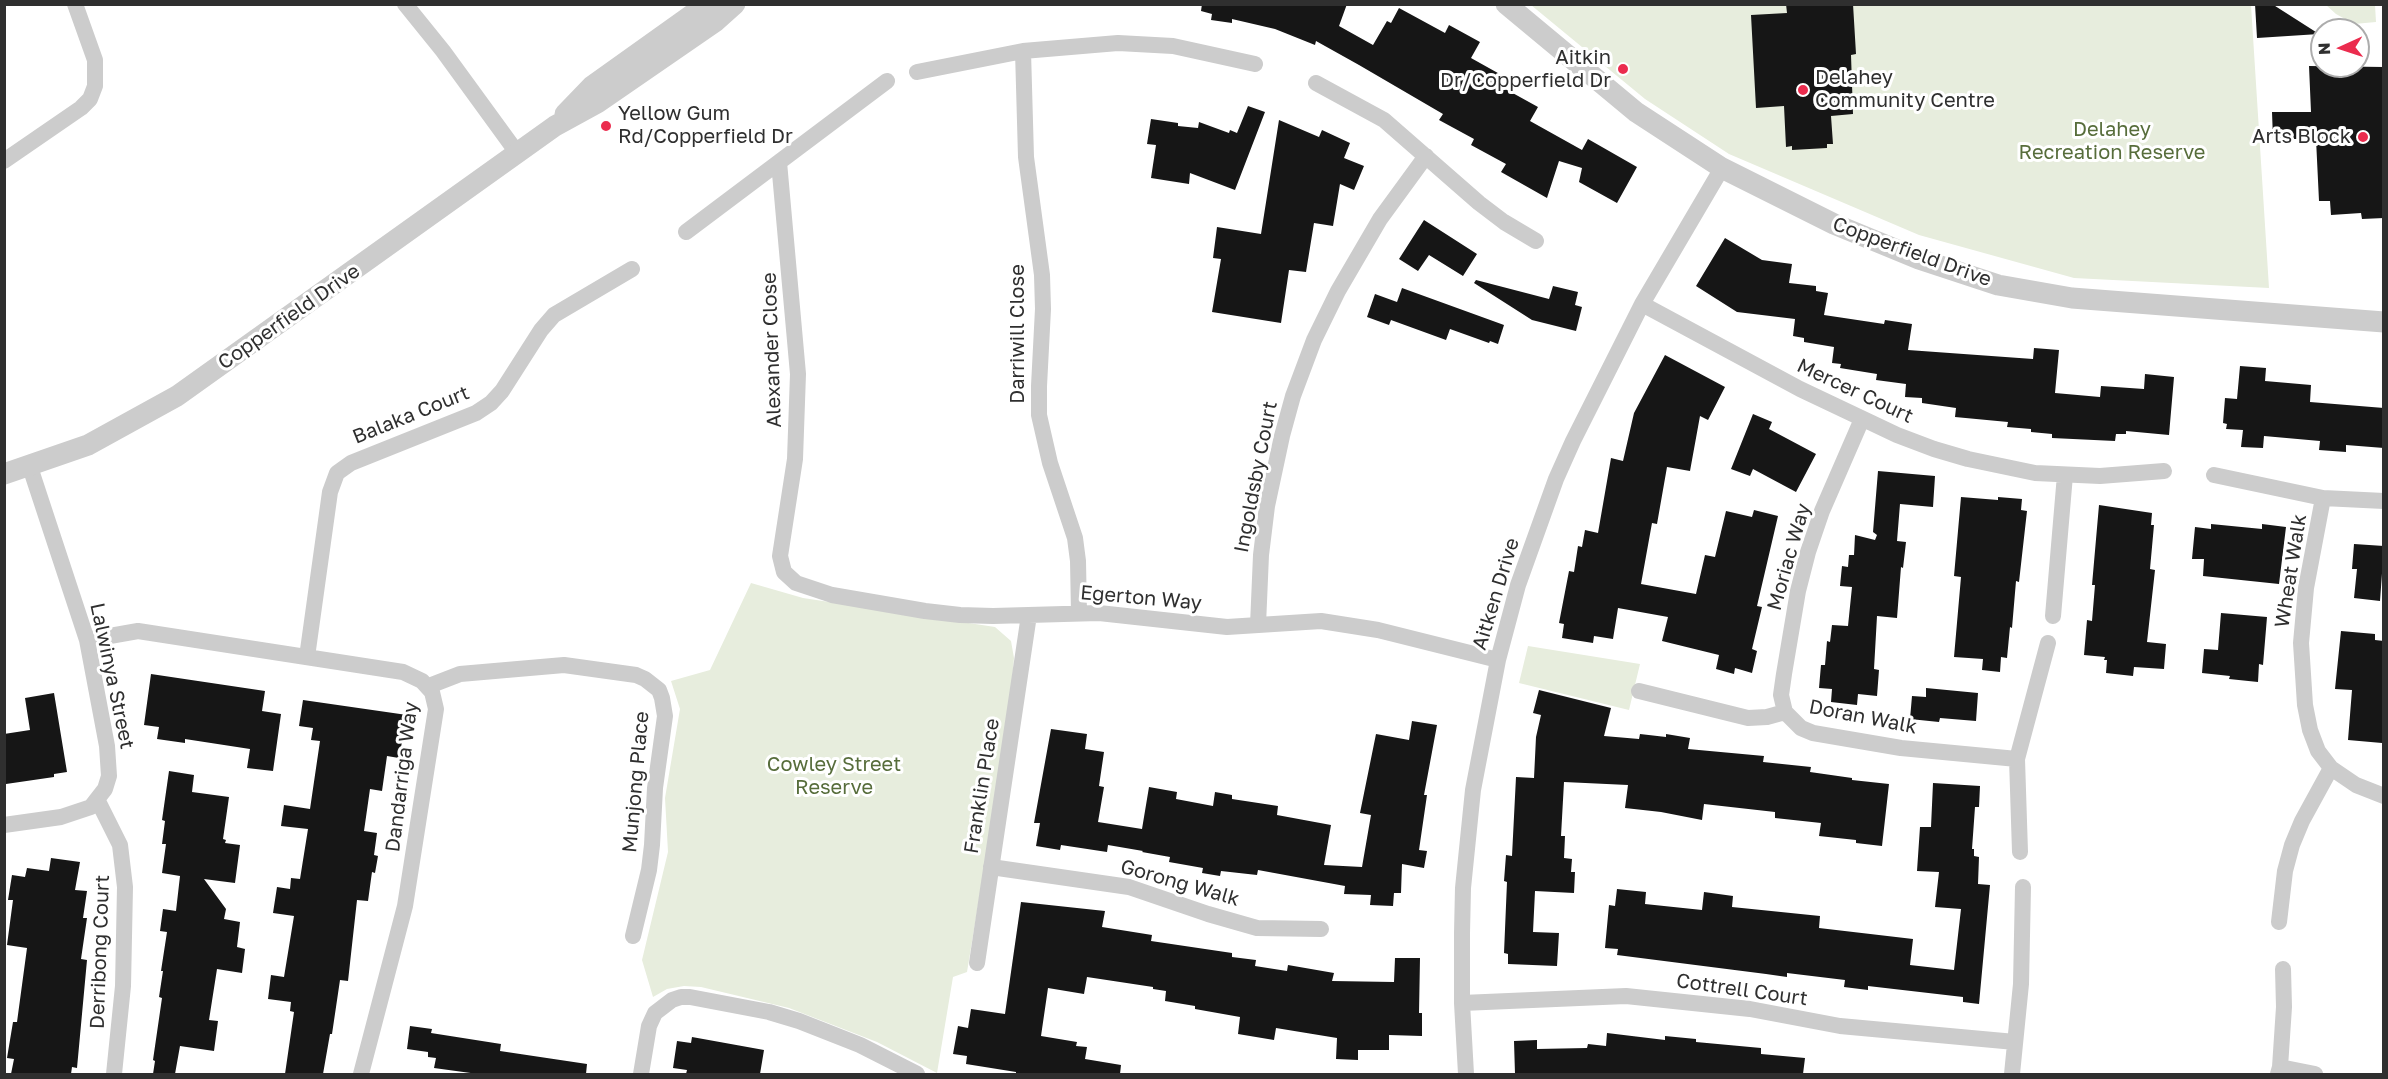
<!DOCTYPE html>
<style>
body{margin:0}
#map{position:relative;width:2388px;height:1079px;overflow:hidden;background:#fff;font-family:"Golos Text",sans-serif}
canvas{display:block}
.frame{position:absolute;inset:0;border:6px solid #2f2f2f;pointer-events:none}
.north{position:absolute;left:2310px;top:18px;width:60px;height:60px;box-sizing:border-box;background:#fff;border:2px solid #acacac;border-radius:50%;rotate:267deg;font-size:16px;font-weight:700;line-height:24px;text-align:center;color:#2f2f2f}
.north::after{content:'';display:block;margin:auto;width:21px;height:27px;background:#eb2c4e;clip-path:polygon(50% 0,100% 100%,50% 72%,0 100%)}
</style>
<div id="map">
<canvas width="2388" height="1079"></canvas>
<div class="frame"></div>
<div class="north">N</div>
</div>
<script>
const ctx = document.querySelector('canvas').getContext('2d');
ctx.lineJoin = 'round';
function fillPath(path, color) { ctx.fillStyle = color; ctx.fill(path, 'evenodd'); }
const toPath = rows => new Path2D(rows.map(r => 'M' + r).join(''));
function trace(path, color, width, dash) { ctx.strokeStyle = color; ctx.lineWidth = width; ctx.lineCap = dash ? 'butt' : 'round'; ctx.setLineDash(dash || []); ctx.stroke(path); }
function write(font, color, halo, rows, align = 'center') {
  ctx.font = font + ' "Golos Text",sans-serif'; ctx.lineWidth = 6; ctx.setLineDash([]); ctx.textBaseline = 'middle'; ctx.strokeStyle = halo; ctx.fillStyle = color; for (const [text, x, y, turn = 0] of rows) {
    ctx.save(); ctx.translate(x, y); ctx.rotate((+turn || 0) * Math.PI / 180); ctx.textAlign = isNaN(turn) ? turn : align; if (halo) ctx.strokeText(text, 0, 0); ctx.fillText(text, 0, 0); ctx.restore();
  }
}
fillPath(toPath([
 [1531,5,2251,5,2269,288,2074,278,1919,235,1729,154,1645,99],
 [2326,5,2375,5,2376,22,2354,24,2336,14],
 [751,583,803,598,995,627,1011,641,1014,658,1009,717,967,972,953,977,937,1073,877,1042,789,1008,701,987,684,986,667,989,653,997,642,960,668,852,665,798,680,709,671,681,710,670],
 [1528,646,1640,664,1629,710,1519,683]
]), '#e7eddd');
fillPath(toPath([
 [1202,4,1347,4,1339,26,1373,45,1387,21,1391,23,1399,8,1445,33,1449,25,1480,42,1471,58,1505,77,1500,86,1538,107,1530,121,1582,150,1588,139,1637,167,1617,203,1579,182,1582,168,1559,161,1547,198,1501,172,1506,164,1471,145,1474,139,1439,120,1443,114,1359,65,1316,41,1315,45,1275,29,1232,19,1232,23,1211,20,1212,14,1201,11],
 [1786,4,1853,4,1856,54,1851,55,1853,114,1831,116,1833,144,1827,144,1827,148,1792,150,1792,146,1786,147,1784,106,1756,108,1751,15,1787,13],
 [2255,4,2272,4,2319,34,2257,38],
 [2309,66,2384,67,2384,218,2362,219,2361,213,2331,215,2330,201,2319,201,2316,139,2273,139,2272,112,2311,112],
 [1248,106,1265,112,1235,190,1190,173,1189,184,1151,178,1156,145,1147,144,1151,119,1178,123,1178,126,1198,128,1199,122,1229,133,1230,130,1237,133],
 [1279,120,1319,137,1322,130,1350,143,1344,158,1364,166,1354,190,1340,184,1333,226,1314,223,1306,272,1289,270,1281,323,1212,312,1221,259,1213,258,1217,227,1261,234],
 [1424,220,1477,254,1463,276,1429,255,1418,271,1399,259],
 [1725,238,1762,260,1792,264,1789,283,1816,286,1816,291,1828,293,1824,315,1884,324,1885,320,1912,324,1908,350,2033,359,2034,348,2059,350,2055,393,2100,397,2101,386,2144,389,2145,374,2174,377,2169,435,2126,431,2126,434,2116,434,2115,441,2052,438,2052,434,2031,432,2031,429,2007,427,2008,422,1955,417,1956,408,1922,403,1922,398,1905,397,1906,384,1876,380,1877,374,1840,368,1841,364,1832,363,1834,347,1804,342,1804,338,1793,336,1795,319,1737,312,1696,286],
 [1476,280,1549,299,1553,286,1578,292,1575,305,1582,307,1576,331,1532,320,1474,283],
 [1402,288,1504,325,1498,344,1490,341,1489,343,1450,329,1446,340,1391,320,1389,325,1367,317,1375,294,1397,302],
 [1665,355,1725,387,1708,420,1700,416,1690,471,1667,467,1657,524,1652,523,1641,584,1696,594,1705,555,1715,557,1726,511,1752,517,1754,510,1778,516,1757,606,1762,607,1752,649,1757,651,1752,673,1735,668,1734,674,1716,669,1719,655,1662,641,1668,617,1618,608,1613,639,1594,636,1593,643,1562,638,1564,624,1559,623,1569,571,1574,572,1578,546,1582,547,1585,530,1598,533,1611,458,1623,461,1634,413],
 [2240,366,2266,368,2265,381,2311,385,2310,402,2384,408,2384,448,2346,445,2346,452,2319,450,2320,441,2264,436,2263,448,2241,447,2243,430,2226,429,2227,424,2223,423,2225,398,2237,399],
 [1753,414,1772,422,1769,429,1816,454,1796,492,1753,469,1750,476,1731,469],
 [1878,471,1935,476,1933,507,1900,504,1897,541,1906,542,1903,568,1901,567,1897,618,1877,616,1874,669,1879,670,1877,696,1858,694,1857,705,1831,702,1832,689,1819,688,1821,665,1825,665,1827,641,1830,642,1832,625,1848,626,1852,587,1840,586,1842,566,1848,567,1849,555,1854,555,1855,535,1875,540,1877,535,1873,532],
 [1961,497,1998,500,1998,497,2022,499,2021,510,2027,511,2019,582,2016,581,2012,628,2010,627,2007,658,2001,657,2000,672,1982,670,1983,659,1954,657,1961,577,1954,576],
 [2099,505,2152,513,2151,525,2154,525,2150,569,2155,570,2147,642,2166,644,2164,669,2134,667,2133,676,2106,673,2107,660,2104,660,2105,657,2084,655,2087,620,2092,621,2095,585,2092,585],
 [2211,524,2262,529,2262,524,2286,527,2279,584,2203,576,2204,559,2192,559,2195,527,2211,529],
 [2354,544,2384,546,2380,601,2354,598,2357,569,2352,569],
 [2221,613,2267,617,2263,665,2259,664,2258,682,2229,679,2230,676,2202,673,2204,649,2218,650],
 [2341,631,2375,634,2375,640,2384,641,2382,743,2348,740,2352,690,2335,689],
 [151,674,265,691,262,711,281,714,273,771,247,768,250,749,185,739,185,743,157,739,159,727,144,725],
 [1926,688,1978,693,1976,721,1940,718,1939,722,1910,719,1912,696,1926,697],
 [1539,690,1611,708,1604,736,1639,739,1640,734,1666,737,1666,734,1690,738,1688,749,1764,756,1763,762,1811,767,1810,772,1852,778,1852,780,1889,784,1882,846,1856,843,1856,840,1819,836,1821,823,1775,818,1775,812,1704,804,1702,820,1661,812,1625,808,1628,785,1564,782,1561,836,1565,836,1564,858,1572,859,1571,872,1575,872,1574,893,1535,891,1533,932,1559,933,1557,966,1508,964,1508,954,1504,953,1507,882,1504,881,1506,855,1512,856,1516,777,1534,778,1536,737,1541,715,1533,713],
 [54,693,67,772,54,774,54,777,6,784,4,734,30,730,25,698],
 [303,700,407,715,399,758,387,756,382,791,370,789,364,831,377,833,374,855,378,856,375,873,372,872,368,901,357,900,348,981,340,980,332,1034,330,1034,323,1074,285,1074,294,1012,290,1011,291,1002,268,999,271,975,284,977,294,916,273,913,277,887,290,889,291,878,300,879,308,829,281,826,284,805,310,809,320,741,311,740,313,728,299,726],
 [1412,721,1437,725,1424,795,1427,795,1419,850,1427,851,1424,868,1402,864,1401,893,1394,893,1393,906,1370,905,1371,895,1344,894,1345,886,1258,870,1257,875,1221,871,1220,876,1202,873,1203,868,1169,862,1170,857,1142,852,1143,851,1108,845,1107,852,1061,845,1060,850,1036,846,1040,823,1034,823,1051,729,1087,734,1085,749,1104,752,1099,786,1104,787,1098,822,1142,829,1149,787,1177,792,1176,799,1213,806,1215,792,1232,795,1232,799,1278,806,1277,815,1331,825,1324,865,1362,867,1371,815,1360,813,1376,734,1409,740],
 [169,771,194,775,192,792,229,797,223,839,226,840,225,843,240,845,235,883,204,879,226,909,224,919,240,922,237,947,245,949,242,973,217,969,209,1020,218,1021,214,1051,180,1046,175,1074,153,1074,155,1061,153,1060,162,998,159,997,163,971,161,971,167,932,160,931,163,909,176,911,180,876,162,873,166,844,162,844,165,821,162,820],
 [1933,783,1980,786,1979,807,1975,807,1972,849,1974,849,1974,856,1979,857,1978,884,1990,885,1979,1004,1963,1002,1963,997,1868,986,1868,990,1844,987,1845,980,1787,973,1787,977,1766,974,1617,955,1618,949,1605,948,1609,905,1615,906,1617,889,1646,892,1645,904,1702,910,1704,892,1733,896,1732,907,1820,916,1819,928,1913,939,1910,965,1954,970,1961,909,1935,907,1939,872,1917,871,1920,827,1931,827],
 [51,858,80,862,75,890,87,891,83,918,87,918,81,959,87,960,77,1068,72,1067,71,1074,11,1074,14,1059,7,1058,13,1022,17,1022,27,948,7,945,13,900,8,900,12,875,25,877,27,868,49,871],
 [1021,902,1105,911,1102,927,1152,935,1151,941,1232,953,1232,957,1256,960,1255,966,1287,971,1288,965,1334,973,1332,981,1394,982,1395,958,1420,958,1419,1013,1422,1013,1422,1036,1389,1035,1389,1050,1358,1050,1358,1060,1336,1059,1337,1038,1276,1028,1274,1040,1238,1034,1240,1017,1195,1009,1195,1006,1165,1001,1166,991,1153,989,1153,987,1087,977,1084,994,1048,988,1041,1036,1077,1042,1076,1046,1087,1047,1085,1059,1121,1065,1120,1074,1016,1074,1016,1072,966,1064,967,1056,953,1054,958,1026,968,1028,971,1009,1005,1014],
 [410,1026,432,1029,431,1033,501,1044,500,1051,587,1064,586,1074,478,1074,434,1068,436,1058,428,1057,428,1052,407,1049],
 [1607,1033,1665,1040,1665,1036,1696,1039,1696,1042,1761,1048,1761,1054,1805,1058,1803,1074,1515,1074,1514,1041,1537,1040,1537,1049,1587,1048,1588,1044,1606,1046],
 [692,1037,764,1050,760,1074,686,1074,687,1070,673,1068,677,1041,691,1043]
]), '#161616');
trace(toPath([
 [405,4,443,51,518,154],
 [1023,51,1026,157,1042,275,1043,309,1039,386,1039,415,1050,463,1075,538,1078,561,1079,613],
 [917,72,1023,51,1118,43,1173,46,1255,64],
 [1316,83,1384,120,1479,203,1504,222,1536,241],
 [4,161,81,108,90,99,95,86,95,60,75,4],
 [779,162,798,374,795,459,780,556,784,572,796,583,832,595,925,611,960,615,993,616,1099,613,1227,627,1321,621,1378,630,1498,660],
 [686,232,887,81],
 [1642,304,1800,389,1897,435,1934,449,1968,459,2035,473,2100,476,2164,471],
 [2214,475,2323,498,2384,501],
 [2053,616,2065,475],
 [1258,625,1261,555,1267,506,1282,436,1293,396,1314,340,1338,291,1380,219,1426,156],
 [87,640,138,631,403,672,422,681,432,692,436,709,405,906,361,1074],
 [307,657,330,492,337,473,351,463,476,413,491,403,502,391,541,330,554,315,632,269],
 [429,686,460,674,564,665,636,675,645,679,659,690,662,698,665,716,655,788,652,845,649,870,633,936],
 [1639,691,1748,718,1767,717,1785,712,1801,728,1813,733,1901,748,2017,759],
 [1785,712,1781,695,1784,674,1798,591,1808,552,1822,511,1862,419],
 [2331,768,2356,785,2384,796],
 [98,801,120,845,125,887,123,986,114,1074],
 [4,825,61,817,91,807,105,789,109,776,107,746,87,640,30,467],
 [2020,852,2017,759,2048,643],
 [991,867,1129,887,1208,914,1257,928,1321,929],
 [2279,922,2285,871,2292,845,2302,821,2331,768,2318,751,2310,730,2305,705,2301,643,2306,588,2323,498],
 [977,963,1029,615],
 [1462,1003,1626,996,1750,1009,1840,1026,2015,1042],
 [2280,1067,2315,1074],
 [641,1074,649,1026,655,1013,672,1000,681,997,690,997,769,1012,799,1021,860,1045,917,1074],
 [1466,1074,1462,1003,1462,933,1463,888,1473,790,1498,660,1518,585,1556,479,1573,441,1642,304,1722,168],
 [2012,1074,2021,984,2023,887],
 [2278,1074,2280,1067,2284,1007,2283,969]
]), '#ccc', 16);
trace(toPath([
 [1506,4,1636,112,1722,168,1834,224,1919,259,1998,285,2072,298,2384,322],
 [565,114,592,86,707,4],
 [4,474,88,445,177,396,555,126,597,103,716,21,735,4]
]), '#ccc', 21);
for (const [x, y, r, color] of [
 [1623,69,6,"#eb2c4e"],
 [1803,90,6,"#eb2c4e"],
 [606,126,6,"#eb2c4e"],
 [2363,137,6,"#eb2c4e"]
]) { const dot = new Path2D(); dot.arc(x, y, r, 0, 2 * Math.PI); ctx.fillStyle = color; ctx.fill(dot); trace(dot, '#fff', 2); }
write('20px', '#2f2f2f', '#fff', [
 ["Aitkin",1611,58],
 ["Dr/Copperfield Dr",1611,81],
 ["Delahey",1815,78,"left"],
 ["Community Centre",1815,101,"left"],
 ["Yellow Gum",618,114,"left"],
 ["Rd/Copperfield Dr",618,137,"left"],
 ["Arts Block",2351,137]
], 'right');
write('20px', '#576d3b', '#fff', [
 ["Delahey",2112,130],
 ["Recreation Reserve",2112,153],
 ["Cowley Street",834,765],
 ["Reserve",834,788]
]);
write('20px', '#2f2f2f', '#fff', [
 ["Copperfield Drive",1912,252,20],
 ["Copperfield Drive",289,317,-35],
 ["Darriwill Close",1018,334,-90],
 ["Alexander Close",772,350,-92],
 ["Mercer Court",1855,391,25],
 ["Balaka Court",411,415,-22],
 ["Ingoldsby Court",1256,477,-79],
 ["Moriac Way",1789,557,-74],
 ["Wheat Walk",2291,571,-81],
 ["Aitken Drive",1496,594,-73],
 ["Egerton Way",1141,598,5],
 ["Lalwinya Street",112,676,78],
 ["Doran Walk",1863,717,11],
 ["Dandarriga Way",402,777,-83],
 ["Munjong Place",636,782,-85],
 ["Franklin Place",982,786,-81],
 ["Gorong Walk",1180,883,16],
 ["Derribong Court",100,952,-88],
 ["Cottrell Court",1742,990,8]
]);
</script>
